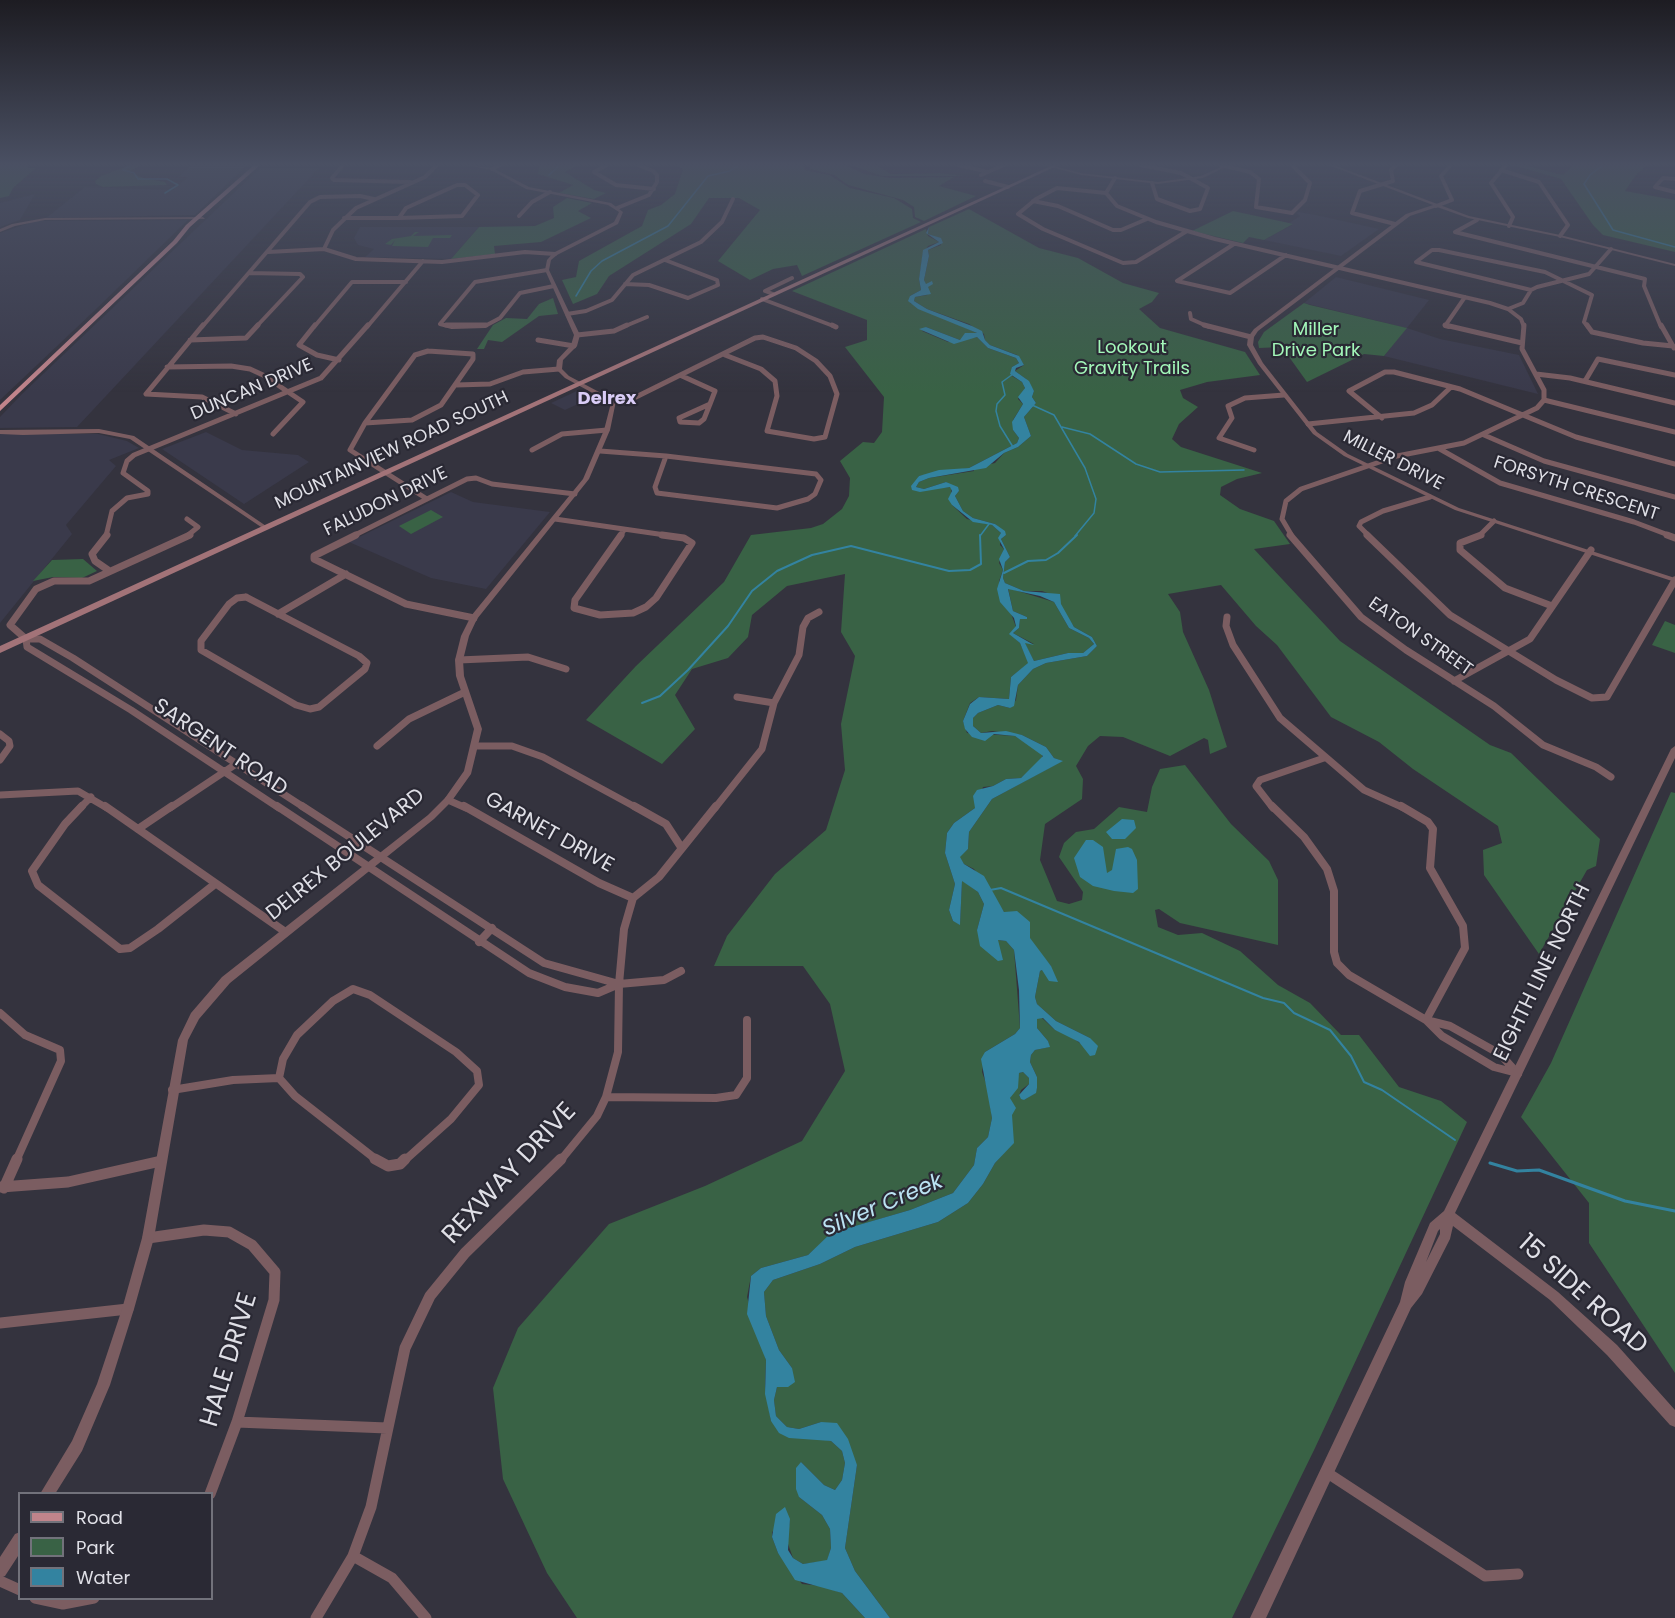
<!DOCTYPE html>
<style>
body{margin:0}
#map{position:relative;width:1675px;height:1618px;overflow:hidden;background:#34333e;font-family:Poppins,sans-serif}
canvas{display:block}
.legend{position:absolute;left:18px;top:1492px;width:195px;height:108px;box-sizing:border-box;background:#2a2934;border:2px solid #72727b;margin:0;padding:8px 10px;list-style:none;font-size:18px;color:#dfdfe6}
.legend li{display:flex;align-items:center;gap:12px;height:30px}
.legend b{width:30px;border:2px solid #72727b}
</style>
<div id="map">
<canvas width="1675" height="1618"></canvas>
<ul class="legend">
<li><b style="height:8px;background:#c0848b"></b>Road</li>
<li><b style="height:16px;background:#396245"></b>Park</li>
<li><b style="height:16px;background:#3383a0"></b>Water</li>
</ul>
</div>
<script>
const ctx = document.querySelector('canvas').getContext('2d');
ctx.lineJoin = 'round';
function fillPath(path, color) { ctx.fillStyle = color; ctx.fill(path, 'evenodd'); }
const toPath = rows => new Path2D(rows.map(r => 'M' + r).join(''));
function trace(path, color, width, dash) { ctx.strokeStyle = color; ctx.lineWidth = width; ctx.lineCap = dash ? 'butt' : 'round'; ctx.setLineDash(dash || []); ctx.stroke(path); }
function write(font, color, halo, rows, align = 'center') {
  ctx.font = font + ' Poppins,sans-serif'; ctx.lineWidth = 4.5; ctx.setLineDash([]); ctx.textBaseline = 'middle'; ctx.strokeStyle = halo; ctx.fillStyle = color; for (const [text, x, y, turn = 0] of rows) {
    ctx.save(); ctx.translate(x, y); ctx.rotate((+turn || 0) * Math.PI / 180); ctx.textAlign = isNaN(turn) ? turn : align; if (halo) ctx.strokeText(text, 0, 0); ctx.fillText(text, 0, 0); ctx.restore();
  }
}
fillPath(toPath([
 [191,165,247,165,195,215,46,218,85,187,173,190,188,177,179,177],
 [260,168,319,168,77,427,0,428,0,417,22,394],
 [35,194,20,220,0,227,0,203],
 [1299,212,1316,215,1379,229,1341,256,1264,240,1292,225,1289,223,1300,216,1296,213],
 [188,220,93,312,0,400,0,233,35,221],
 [360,227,479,227,451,259,365,257,374,249,358,245,354,238],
 [1336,277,1429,300,1407,328,1440,339,1519,355,1538,394,1384,356,1406,328,1304,303],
 [579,390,593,397,565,410,551,403],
 [206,432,242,450,298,455,309,462,244,504,162,449],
 [0,434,98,434,127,441,139,448,109,460,116,466,66,525,72,534,0,623],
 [451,492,473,502,550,512,486,589,431,578,349,542]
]), '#3a3a4b');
fillPath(toPath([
 [0,165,29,165,28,168,36,168,13,188,9,196,0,198],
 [130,165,141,165,129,172,143,178,165,182,167,185,103,187,96,184,95,181,101,176],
 [539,165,578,165,565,172,594,190,606,193,594,199,559,193,573,185,538,174],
 [674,165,804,165,805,170,830,175,850,188,894,198,912,209,913,218,921,222,802,276,797,265,773,269,750,280,718,261,760,210,739,198,709,198,691,224,609,276,597,294,573,304,562,280,576,277,579,261,642,226,648,210,661,205,675,194,683,169],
 [810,165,845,165,865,174,890,178,954,177,939,186,976,196,924,221,915,217,914,207,903,200,848,185,834,175,810,169],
 [850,165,876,165,891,174,940,173,963,176,882,176],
 [1512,165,1524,165,1563,175,1573,165,1647,165,1636,175,1625,191,1675,200,1675,252,1603,235,1593,225,1561,179],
 [567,198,592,203,578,211,591,218,541,242,494,246,495,254,451,259,479,227,535,226,554,218,553,207],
 [969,209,1039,248,1078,258,1123,283,1159,293,1152,302,1139,309,1160,328,1245,352,1260,375,1207,382,1180,390,1183,398,1198,407,1179,424,1172,439,1181,447,1262,473,1237,479,1221,487,1220,495,1240,509,1274,521,1290,544,1254,549,1340,641,1490,745,1511,753,1600,839,1596,866,1587,870,1539,954,1484,875,1483,850,1502,843,1498,826,1413,769,1379,742,1331,717,1277,645,1256,626,1221,585,1168,594,1180,612,1183,632,1209,690,1227,747,1210,754,1208,740,1204,738,1170,756,1123,737,1100,736,1088,746,1076,766,1083,779,1082,799,1045,824,1040,860,1057,901,1069,904,1082,900,1083,892,1059,857,1064,843,1076,832,1094,829,1119,807,1147,812,1152,787,1160,769,1185,765,1231,824,1269,861,1278,880,1278,945,1180,923,1159,909,1155,910,1158,927,1178,935,1202,933,1240,951,1278,985,1310,1003,1341,1035,1359,1035,1399,1087,1441,1101,1467,1122,1315,1448,1232,1618,890,1618,855,1571,845,1548,857,1465,821,1422,799,1429,787,1427,776,1416,774,1400,777,1387,792,1368,779,1350,766,1316,764,1292,773,1280,820,1264,855,1247,938,1222,968,1203,983,1184,995,1163,1013,1143,1010,1098,1019,1073,1023,1072,1029,1078,1029,1084,1021,1090,1019,1096,1024,1100,1035,1093,1037,1088,1037,1077,1030,1062,1031,1055,1035,1050,1049,1047,1048,1041,1037,1028,1037,1018,1042,1018,1055,1030,1067,1034,1084,1046,1090,1038,1056,1021,1037,1004,1035,997,1040,971,1051,966,1004,912,974,869,964,864,959,857,968,849,969,832,992,799,1062,761,1054,758,1046,747,1022,735,992,731,981,733,973,726,973,718,978,713,998,705,1010,708,1016,700,1018,685,1033,669,1046,663,1087,656,1097,646,1092,637,1074,627,1053,595,1042,591,1024,591,1005,583,1003,578,1005,562,1010,557,1001,539,1006,535,995,524,973,518,963,511,955,496,959,491,946,482,924,489,916,487,919,482,929,478,974,471,974,468,995,463,1004,453,1018,447,1031,436,1024,417,1036,403,1032,397,1034,391,1026,379,1015,371,1024,365,1017,355,990,345,985,340,984,334,969,324,927,309,914,301,915,297,927,295,929,292,924,280,929,256,928,250,941,245,939,238,928,234,929,227],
 [1233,211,1289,223,1293,224,1264,240,1249,237,1243,243,1192,231],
 [926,229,928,236,939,242,928,246,923,254,919,279,921,290,910,296,910,303,977,333,970,333,960,340,926,327,922,331,948,342,977,337,988,348,1016,358,1019,363,1012,367,1012,376,1022,382,1025,388,1018,399,1023,404,1013,420,1013,430,1019,438,1017,443,969,468,919,476,912,490,951,487,952,505,967,519,992,525,1001,533,1000,545,1004,549,999,563,1003,570,999,581,1016,627,1010,634,1020,643,1029,663,1011,677,1009,699,979,697,970,703,963,721,967,733,1015,736,1042,753,1042,759,1021,778,1006,779,993,786,983,787,975,808,954,823,947,833,945,853,955,884,949,910,953,921,960,924,962,880,978,892,984,904,977,930,998,940,1006,941,1014,950,1020,1028,1015,1034,985,1052,982,1072,988,1089,992,1118,988,1137,977,1148,974,1165,953,1193,910,1210,832,1233,808,1255,761,1268,751,1276,747,1297,766,1360,765,1386,771,1421,816,1438,831,1441,842,1451,845,1463,842,1480,835,1490,824,1485,801,1462,799,1497,822,1515,830,1529,831,1548,827,1561,803,1564,793,1558,787,1541,790,1519,772,1532,772,1537,778,1553,802,1584,822,1586,842,1593,865,1618,577,1618,547,1573,503,1479,493,1388,518,1328,609,1224,705,1186,802,1141,845,1071,830,1004,803,966,714,966,727,936,775,874,826,830,845,770,841,724,855,656,841,632,845,574,787,586,752,615,748,637,728,658,692,669,675,695,695,729,662,764,586,720,636,666,724,582,751,535,811,528,823,524,842,509,849,496,850,478,840,461,863,442,874,443,882,432,884,397,845,347,867,340,867,320,792,291],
 [415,232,419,232,413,236,452,235,450,238,433,238,428,247,392,246,395,240,391,245,385,244,392,239,411,236],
 [553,298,558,314,539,316,502,342,488,340,484,349,477,349,493,325,506,318,527,319,539,304],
 [1304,303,1310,305,1407,328,1384,356,1364,354,1307,382,1282,347,1259,348,1258,342,1264,332],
 [431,510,443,517,411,534,399,526],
 [83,559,97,571,82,578,53,577,33,581,52,560],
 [1008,588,1054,602,1069,628,1089,638,1094,644,1083,653,1068,653,1034,661,1024,642,1034,644,1013,633,1019,628,1020,619,1027,617,1013,611],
 [1665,621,1675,625,1675,653,1652,645],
 [1671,792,1675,793,1675,1373,1589,1243,1589,1203,1521,1117,1551,1063]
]), '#396245');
fillPath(toPath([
 [929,227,928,234,941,238,943,243,928,250,929,256,924,280,926,284,932,281,933,284,928,287,931,294,915,297,914,301,927,309,972,326,982,331,985,340,990,345,1019,356,1024,365,1016,368,1015,371,1029,381,1034,391,1032,397,1036,403,1024,417,1031,436,1018,447,1004,453,986,468,929,478,919,482,916,487,924,489,946,482,958,487,959,491,955,496,963,511,973,518,995,524,1005,531,1006,535,1001,539,1010,557,1005,562,1003,578,1005,583,1024,591,1060,594,1061,604,1074,627,1092,637,1097,646,1087,656,1046,663,1033,669,1018,685,1014,706,1010,708,998,705,978,713,973,718,973,726,981,733,1006,731,1022,735,1046,747,1054,758,1063,761,992,799,969,832,968,849,960,857,964,864,984,876,1004,912,1017,911,1030,922,1030,938,1051,966,1058,982,1049,981,1042,970,1040,971,1035,997,1037,1004,1056,1021,1090,1038,1098,1046,1095,1055,1090,1056,1079,1042,1055,1030,1043,1018,1037,1019,1037,1028,1048,1041,1050,1047,1035,1050,1031,1055,1030,1062,1037,1077,1037,1088,1036,1093,1024,1100,1021,1099,1019,1095,1029,1084,1029,1078,1023,1072,1019,1073,1018,1088,1010,1098,1016,1108,1012,1115,1014,1143,995,1163,983,1184,968,1203,938,1222,855,1247,820,1264,773,1280,764,1292,766,1316,779,1350,792,1368,795,1382,788,1387,777,1387,774,1400,776,1416,787,1427,799,1429,821,1422,837,1423,848,1439,857,1465,845,1548,855,1571,890,1618,865,1618,842,1593,795,1580,778,1553,772,1537,776,1514,785,1507,790,1519,788,1550,793,1558,803,1564,827,1560,831,1548,830,1529,822,1515,799,1497,796,1489,796,1468,801,1462,824,1485,835,1490,842,1480,845,1463,842,1451,831,1441,789,1438,779,1433,771,1421,765,1394,766,1360,747,1314,751,1276,761,1268,808,1255,831,1233,910,1210,953,1193,974,1165,977,1148,988,1137,992,1118,981,1059,985,1052,1015,1034,1020,1028,1019,990,1014,950,1006,941,998,940,1003,960,998,961,980,946,977,930,984,904,978,892,962,881,960,925,953,921,949,910,955,884,945,853,947,833,954,823,975,808,973,796,977,790,993,786,1006,779,1021,778,1043,756,1015,736,994,734,985,741,972,737,965,729,963,721,970,704,979,697,1009,699,1011,677,1028,663,1020,643,1009,634,1016,626,1014,618,1000,602,997,589,1003,570,999,559,1004,549,998,538,1001,533,992,525,973,522,952,505,948,499,952,491,950,487,920,492,912,490,911,486,919,476,939,470,969,468,1017,443,1019,438,1013,430,1012,422,1023,404,1018,397,1025,388,1022,382,1010,374,1012,367,1019,363,1016,358,988,348,977,337,954,344,919,329,926,327,960,340,965,333,977,333,918,309,908,301,910,296,921,290,919,279,923,250,939,242,926,233],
 [1008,589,1040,596,1054,602,1069,628,1089,638,1094,644,1083,653,1068,653,1034,661,1025,643,1034,645,1013,633,1019,628,1020,619,1027,619,1027,617,1013,611],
 [1122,819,1134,820,1136,828,1125,839,1112,839,1106,832],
 [1086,840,1093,840,1103,847,1107,873,1112,870,1116,849,1128,847,1132,849,1137,860,1138,889,1133,893,1114,891,1093,886,1080,877,1074,858]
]), '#3383a0');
trace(toPath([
 [131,165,123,170,134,173,138,179,167,179,178,185,165,193],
 [1603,165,1590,175,1584,184,1613,230,1675,247],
 [549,175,560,165],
 [576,296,591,271,602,261,668,226,708,176,730,171,739,165],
 [1013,374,1002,382,1005,395,997,404,996,411,1000,426,1013,447],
 [1032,405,1054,415,1085,468,1096,499,1094,513,1075,536],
 [1062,427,1090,434,1136,464,1160,472,1244,470],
 [980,536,989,524]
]), '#3383a0', 1.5);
trace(toPath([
 [1004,573,1028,561,1046,560,1058,553,1077,535],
 [642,703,660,696,688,670,728,626,752,591,777,571,812,555,851,546,949,571,970,570,981,564,980,535],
 [990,890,1001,888,1263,998,1284,1003,1294,1013,1330,1030,1351,1056,1364,1082,1382,1090,1455,1140]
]), '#3383a0', 2);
trace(toPath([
 [1490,1163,1517,1171,1539,1170,1625,1201,1675,1211]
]), '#3383a0', 3);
trace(toPath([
 [343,165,332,178,334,180,410,182],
 [607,165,594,172,616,185,654,189],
 [958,165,988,172],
 [1140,165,1181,173,1208,188,1200,209,1190,211,1157,199,1152,183],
 [1220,165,1250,172,1259,179,1256,207,1292,213,1305,200,1310,183,1292,165],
 [1506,165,1491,183,1513,217,1509,226],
 [492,169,500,165],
 [1501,170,1539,182,1568,225,1560,236],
 [981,175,1004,165],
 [1675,179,1663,178,1655,187,1675,192],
 [985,181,1008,187],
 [457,185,465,185,478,195,462,216,399,218,406,208,457,185],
 [1106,193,1117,206,1156,222,1215,239,1490,303,1508,309,1521,319,1524,327],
 [1106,193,1057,188,1036,199,1018,214,1043,229,1123,263,1136,262,1187,231],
 [1106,193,1115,178],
 [1033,201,1058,206,1113,230,1121,230,1147,219],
 [1436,206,1452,200,1441,176,1451,165],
 [617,208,649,195,657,182,657,175,653,171,638,165],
 [519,216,532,202,550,192],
 [344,218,399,218],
 [1477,220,1455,232,1645,279,1644,286,1661,327],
 [1395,224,1352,213,1360,191,1393,181,1391,170,1396,165],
 [1234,244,1177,281,1230,293,1286,255],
 [324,249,356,259,442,262,525,252,555,254],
 [324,249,333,230,356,208,425,177,437,165],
 [268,252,324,249],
 [249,273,300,274,303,277,256,327],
 [625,284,649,285,688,298,718,285,717,280,665,260],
 [1531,290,1416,262,1432,250,1439,250,1545,272,1592,295,1584,322,1588,327],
 [773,294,765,291,792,278],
 [762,299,836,327],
 [1508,309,1523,303,1531,290,1537,287,1589,274,1611,249],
 [1190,313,1191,319,1209,327],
 [567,314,586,311,612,300,633,275,701,242,722,222,733,199],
 [202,327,310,202,320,197,360,196,374,199],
 [314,327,352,282,406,282],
 [367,327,423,261],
 [452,327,440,324,475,282,547,270],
 [452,327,485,326,500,318,520,293,554,286],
 [623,327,647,317],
 [1449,327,1445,326,1465,297]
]), '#7b5d61', 4);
trace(toPath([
 [203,325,146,394,202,397,236,414],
 [315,325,299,345,317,355,339,360],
 [446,325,486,325],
 [832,325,836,327],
 [1204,325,1251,337],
 [1445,325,1522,343],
 [1587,325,1592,332,1643,343,1673,346],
 [1661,325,1674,348],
 [577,335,614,331,627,325],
 [190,340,246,338,258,325],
 [538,340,574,346],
 [428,351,473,354,473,359,441,405,412,420,365,423,415,355,428,351],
 [167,367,231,366,250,369,263,375,303,402,273,434],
 [1536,374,1570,378,1675,403],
 [682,376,715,391,710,404],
 [1585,381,1598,359,1675,375],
 [456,385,490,384,523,372,559,369],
 [1544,400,1675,432],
 [614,402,636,397,755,338,763,337,796,348,816,361,830,376,837,394,825,437,814,439,767,431,777,396,775,381,761,369,725,355],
 [710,404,704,419,699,423,680,422,679,418,710,404],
 [1382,418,1349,391,1385,372,1394,372,1460,389,1576,437,1675,464],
 [365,423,350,450,427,499],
 [1308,424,1414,413,1432,405,1451,387],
 [1484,435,1544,461,1675,497],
 [1438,448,1500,483,1634,522,1671,536],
 [532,450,562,434,607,430],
 [1254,450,1219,438,1232,418,1228,406,1245,398,1284,395],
 [600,451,666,456],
 [666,456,816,474,821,480,815,494,808,499,777,508,657,493,655,487,666,456],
 [187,519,198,527,187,536],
 [555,519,672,536],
 [106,536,112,511,127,498,148,494,148,491,123,473,127,461,134,455,321,378,368,325],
 [353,536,467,479,476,478,492,484,575,494],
 [620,536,624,530],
 [1292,536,1282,519,1286,501,1301,489,1397,456,1464,443,1537,408,1544,400,1544,390,1522,349,1524,325],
 [1369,536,1359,526,1361,522,1383,511,1430,497],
 [1479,536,1494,521]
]), '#7b5d61', 5);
trace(toPath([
 [107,535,92,554,95,561,108,570],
 [356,535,314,556,314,559,406,604,474,618],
 [621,535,575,600,574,608,600,615,633,613,646,607,656,598,692,543,684,538,662,535],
 [1290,535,1361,617,1406,650,1494,706,1543,745,1596,767,1611,777],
 [1367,535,1450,615,1556,680,1592,698,1607,697,1675,580],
 [1481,535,1460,543,1460,550,1505,588,1552,606],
 [1667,535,1675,538],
 [246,597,359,656,367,663,365,669,319,707,310,709,296,705,201,650,201,641,229,604,237,598,246,597],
 [278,614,346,574],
 [1227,617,1226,626,1233,645,1280,718,1364,790,1404,808],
 [26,639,27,647,131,710,279,808],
 [26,639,40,639,73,658,305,808],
 [26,639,10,625,36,589,54,581,89,581,190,535],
 [459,660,528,657,566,669],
 [1454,681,1530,639,1591,550],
 [737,697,774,703],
 [0,734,9,741,10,746,0,760],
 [377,746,409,719,465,692],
 [476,746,512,746,543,757,637,808],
 [0,795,78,791,107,808],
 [448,800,466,808],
 [80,808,91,797],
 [170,808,236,764],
 [715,808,762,749,774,703,799,655,803,627,808,618,819,612],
 [1273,808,1256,786,1260,780,1324,758]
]), '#7b5d61', 7);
trace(toPath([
 [82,806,65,824,32,871,38,885,120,949,130,948,158,929,215,884],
 [105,806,284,931],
 [277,806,529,973,565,987,598,993,619,984,664,980,681,971],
 [302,806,544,963,619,984],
 [464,806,599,883,633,898],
 [634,806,666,824,681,847],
 [1272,806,1304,837,1327,869,1334,891,1334,952,1337,963,1349,975,1426,1020,1450,1026,1500,1054,1518,1074],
 [1401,806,1428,822,1433,829,1430,868,1463,926,1465,948,1426,1020],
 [138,829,172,806],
 [479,942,492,928],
 [0,1013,25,1035,60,1050,61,1061,16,1161],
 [1427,1021,1442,1036,1494,1067,1517,1073],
 [172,1090,233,1080,279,1078],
 [606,1097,716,1098,736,1095,747,1078,747,1020],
 [378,1161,295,1096,279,1078,283,1059,297,1035,333,1001,353,989,370,995,456,1052,477,1071,479,1085,451,1119,404,1161],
 [560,1161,597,1116,606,1097,618,1052,619,984,624,929,633,898,659,877,716,806]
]), '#7b5d61', 8);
trace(toPath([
 [375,1159,388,1166,400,1164,405,1159],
 [1,1187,68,1182,161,1161],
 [4,1188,17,1159],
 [148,1238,204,1230,229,1232,252,1245,275,1272,274,1300,237,1422,210,1494],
 [0,1323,128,1309],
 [237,1422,387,1428],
 [1326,1472,1485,1576,1518,1574],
 [353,1556,392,1578,426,1618],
 [0,1581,20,1590],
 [35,1598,63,1604,94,1598],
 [316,1618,353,1556,371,1507,405,1348,430,1296,465,1253,561,1159]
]), '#7b5d61', 11);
fillPath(toPath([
 [466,165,493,168,529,187,611,203,623,212,618,224,557,255,551,260,549,270,580,335,577,346,563,360,562,369,569,376,616,401,610,430,589,479,477,619,469,636,463,660,464,676,482,729,471,774,451,802,434,819,230,983,199,1019,188,1040,154,1238,134,1309,110,1385,82,1451,55,1494,40,1494,72,1441,97,1384,122,1309,142,1238,178,1040,191,1013,222,977,428,815,445,798,464,771,474,729,456,676,455,660,461,636,471,616,583,479,604,430,611,403,565,378,556,369,557,360,571,345,574,335,545,270,547,260,553,253,614,222,619,212,608,205,526,189,491,170,466,165],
 [1043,165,1050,165,1081,173,1158,182,1201,176,1225,165,1230,165,1203,178,1158,184,1081,175,1043,165],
 [1328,165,1334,165,1469,216,1560,235,1675,264,1675,266,1560,237,1468,218,1437,207,1410,216,1258,331,1254,337,1253,345,1263,363,1317,432,1348,454,1459,508,1675,578,1675,582,1455,510,1344,456,1313,434,1258,364,1247,345,1248,337,1254,329,1406,214,1433,205,1328,165],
 [203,217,205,219,45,220,15,226,0,232,0,229,12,224,45,218,203,217],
 [99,429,134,436,269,528,268,529,264,529,130,439,99,433,23,435,0,434,0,430,99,429],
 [1675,746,1675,758,1455,1213,1558,1292,1617,1345,1675,1410,1675,1427,1670,1425,1607,1355,1550,1300,1453,1226,1450,1239,1422,1294,1411,1308,1266,1618,1250,1618,1400,1302,1405,1282,1430,1223,1444,1211,1671,749,1675,746],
 [1440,1229,1440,1234,1426,1262,1438,1231,1440,1229],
 [20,1532,20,1553,5,1576,0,1578,0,1557,15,1534,20,1532]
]), '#7b5d61');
fillPath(toPath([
 [1053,165,1059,165,0,653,0,646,1053,165]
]), '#a27378');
fillPath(toPath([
 [254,165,260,165,190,227,177,243,0,411,0,405,173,241,186,225,254,165]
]), '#c0848b');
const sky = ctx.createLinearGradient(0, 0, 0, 392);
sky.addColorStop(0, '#1d1c22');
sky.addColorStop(0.42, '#4a5063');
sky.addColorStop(1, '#4a506300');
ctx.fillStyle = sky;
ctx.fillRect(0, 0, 1675, 392);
write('18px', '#a3f7b9', '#2a2934', [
 ["Miller",1316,330],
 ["Drive Park",1316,351],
 ["Lookout",1132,348],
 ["Gravity Trails",1132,369]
]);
write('18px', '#dfdfe6', '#2a2934', [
 ["DUNCAN DRIVE",252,390,-23],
 ["MOUNTAINVIEW ROAD SOUTH",392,451,-25],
 ["MILLER DRIVE",1393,461,27],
 ["FORSYTH CRESCENT",1576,489,18],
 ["FALUDON DRIVE",386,502,-26],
 ["EATON STREET",1420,637,35]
]);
write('bold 18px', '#dacdf7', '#2a2934', [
 ["Delrex",607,399]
]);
write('21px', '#dfdfe6', '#2a2934', [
 ["SARGENT ROAD",220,748,34],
 ["GARNET DRIVE",549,833,29],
 ["DELREX BOULEVARD",346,855,-39],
 ["EIGHTH LINE NORTH",1543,973,-64]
]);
write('italic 22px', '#bbe3f3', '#2a2934', [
 ["Silver Creek",883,1206,-23]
]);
write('26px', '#dfdfe6', '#2a2934', [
 ["REXWAY DRIVE",510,1174,-47],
 ["15 SIDE ROAD",1582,1295,42],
 ["HALE DRIVE",230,1360,-73]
]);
</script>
